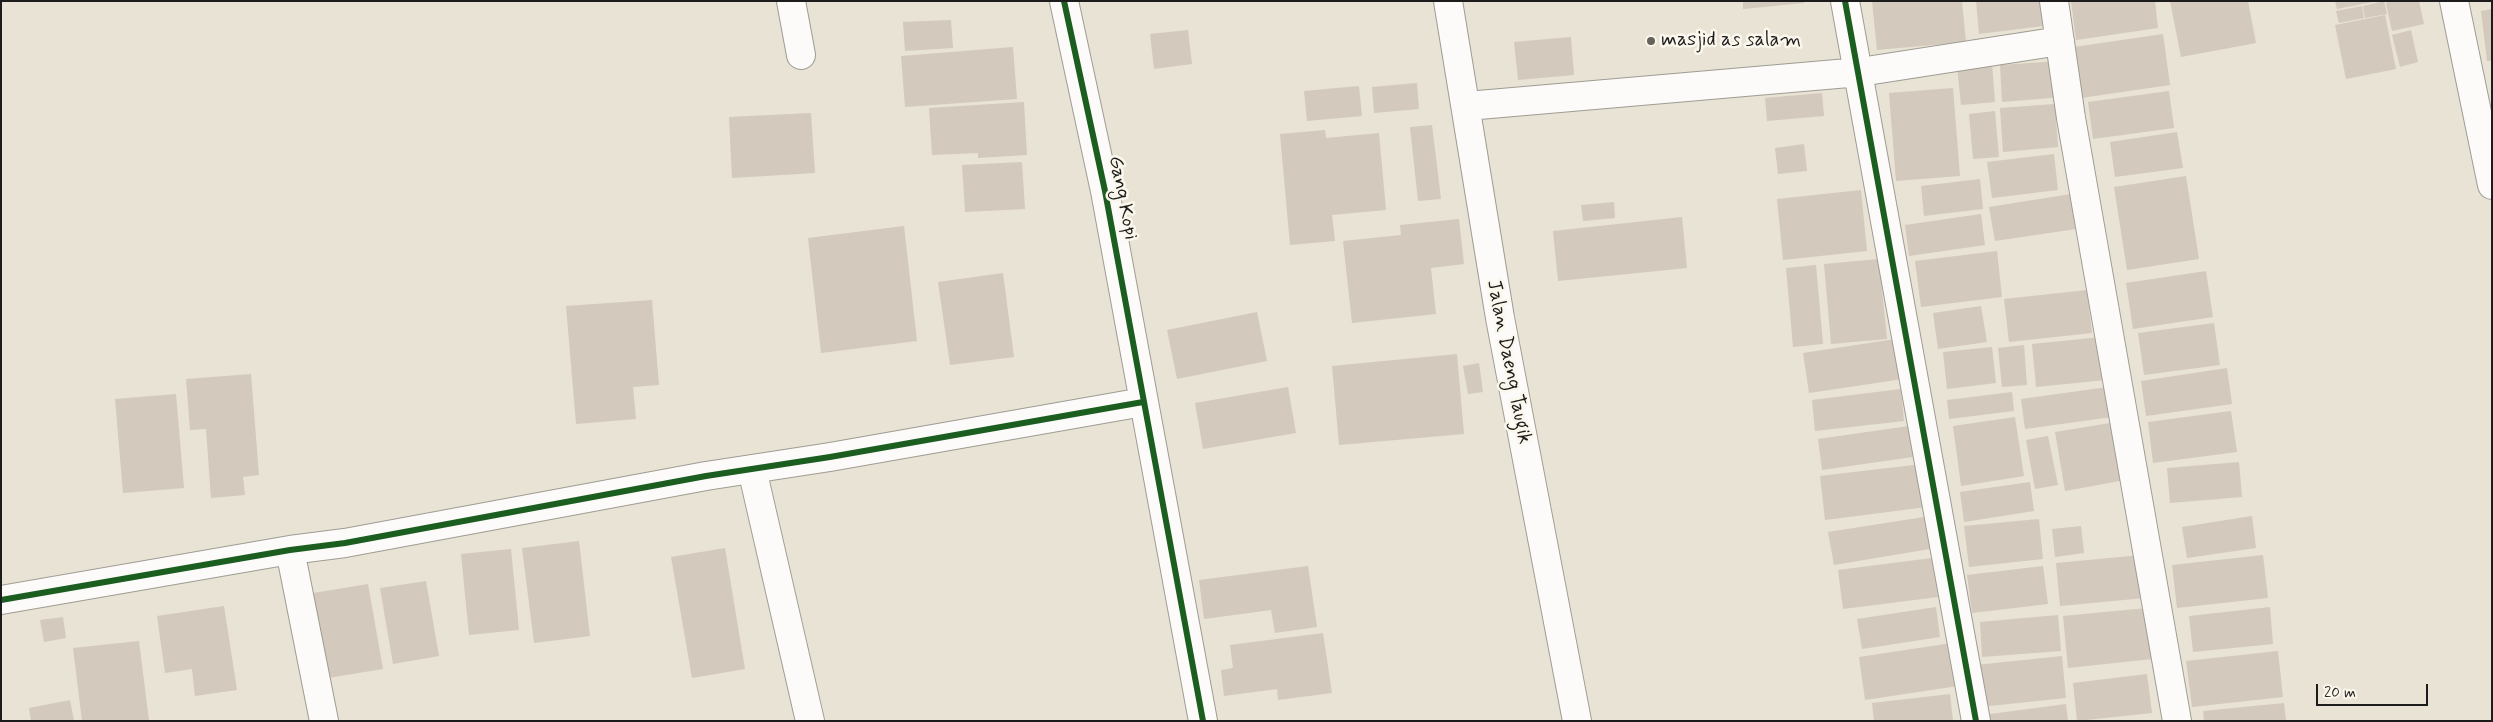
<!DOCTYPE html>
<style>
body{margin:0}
#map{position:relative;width:2493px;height:722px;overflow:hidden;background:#e8e3d4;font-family:Mynerve,sans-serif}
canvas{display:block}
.frame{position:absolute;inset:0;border:2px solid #1c1c1c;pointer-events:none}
.scale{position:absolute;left:2316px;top:684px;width:112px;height:22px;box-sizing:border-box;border:2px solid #1c1c1c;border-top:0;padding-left:6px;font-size:15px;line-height:18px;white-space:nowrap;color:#1c1c1c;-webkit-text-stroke:4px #fbf7ec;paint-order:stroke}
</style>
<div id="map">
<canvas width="2493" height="722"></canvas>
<div class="frame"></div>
<div class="scale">20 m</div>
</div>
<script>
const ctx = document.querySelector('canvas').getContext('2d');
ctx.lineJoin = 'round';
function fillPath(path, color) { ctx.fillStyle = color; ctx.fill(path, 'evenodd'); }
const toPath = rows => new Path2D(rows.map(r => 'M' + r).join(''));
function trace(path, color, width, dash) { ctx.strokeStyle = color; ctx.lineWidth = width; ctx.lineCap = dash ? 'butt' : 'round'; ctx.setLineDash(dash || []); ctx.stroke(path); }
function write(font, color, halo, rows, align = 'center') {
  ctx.font = font + ' Mynerve,sans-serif'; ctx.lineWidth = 5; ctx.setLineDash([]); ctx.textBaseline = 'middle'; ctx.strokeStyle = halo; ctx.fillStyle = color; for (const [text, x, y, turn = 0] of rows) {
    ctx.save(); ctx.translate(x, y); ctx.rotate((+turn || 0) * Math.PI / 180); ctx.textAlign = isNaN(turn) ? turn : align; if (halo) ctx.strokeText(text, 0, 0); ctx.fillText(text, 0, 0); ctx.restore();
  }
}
fillPath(toPath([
 [1743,1,1804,1,1804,3,1743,9],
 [1872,1,1962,1,1966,42,1877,50],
 [1976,1,2040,1,2043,26,1979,34],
 [2071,1,2155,1,2158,28,2076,40],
 [2170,1,2248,1,2256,43,2181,57],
 [2335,1,2373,1,2373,2,2337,9],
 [2384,1,2387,14,2365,18,2363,6],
 [2391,1,2419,1,2424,24,2392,31,2386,3],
 [2362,6,2364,18,2339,23,2336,11],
 [2492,9,2492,61,2487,61,2481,11],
 [2385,15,2396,69,2346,79,2335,25],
 [951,20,953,48,905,51,903,22],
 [1188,30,1192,64,1154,69,1150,34],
 [2411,30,2418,62,2400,67,2392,35],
 [2163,34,2170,85,2081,98,2074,47],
 [1571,37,1574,75,1518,80,1514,42],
 [1013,47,1017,99,905,107,901,56],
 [2059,61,2062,97,2002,102,2000,65],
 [1992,63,1995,102,1961,105,1957,66],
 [1417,83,1419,109,1374,113,1372,87],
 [1359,86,1362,116,1307,121,1304,91],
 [1953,88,1960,176,1896,181,1889,93],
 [2169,91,2174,128,2093,139,2088,102],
 [1822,93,1824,116,1767,121,1765,98],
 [1024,102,1027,155,978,158,978,153,932,155,929,108],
 [2055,104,2058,147,2003,152,2000,108],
 [1995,111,1999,157,1973,159,1969,114],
 [811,113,815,173,732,178,729,117],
 [1432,125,1441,199,1418,201,1410,127],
 [1325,130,1326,138,1379,133,1386,210,1332,215,1335,241,1290,245,1280,134],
 [2177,132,2183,168,2115,177,2110,142],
 [1804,144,1807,171,1778,174,1775,148],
 [2054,154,2058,190,1992,198,1987,162],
 [1022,162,1025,209,965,212,962,165],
 [2186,176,2199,259,2127,270,2114,187],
 [1980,179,1983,209,1924,216,1921,186],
 [1861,190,1867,251,1783,260,1777,199],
 [2071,194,2076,229,1995,241,1989,207],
 [1614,202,1615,218,1583,221,1581,205],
 [1981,214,1985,245,1909,256,1905,225],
 [1682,217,1687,268,1558,281,1553,231],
 [1459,219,1464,264,1431,268,1436,314,1352,323,1343,241,1401,235,1400,225],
 [904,226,917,341,821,353,808,238],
 [1997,251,2002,297,1921,307,1915,261],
 [1879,259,1887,339,1831,344,1824,264],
 [1816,265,1823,344,1793,347,1786,268],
 [2206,271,2213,317,2133,329,2126,283],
 [1003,273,1014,357,950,365,938,282],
 [2087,290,2092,333,2009,342,2004,299],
 [652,300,659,385,633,387,636,419,576,424,566,306],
 [1981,306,1987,342,1938,349,1933,313],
 [1257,312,1267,361,1177,379,1167,330],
 [2214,323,2220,365,2144,375,2138,333],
 [2101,337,2106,380,2036,387,2032,344],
 [1896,339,1903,379,1809,393,1803,353],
 [2024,345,2027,385,2002,387,1998,348],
 [1992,347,1996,383,1947,389,1943,352],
 [1457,354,1464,434,1339,445,1332,366],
 [1479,363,1483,392,1468,394,1463,366],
 [2227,368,2232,404,2146,416,2141,381],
 [251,374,259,475,243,477,245,495,211,498,206,429,190,430,186,379],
 [1288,387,1296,433,1203,449,1195,403],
 [2108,387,2112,417,2025,429,2021,399],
 [1901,389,1904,421,1815,431,1812,400],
 [2012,392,2014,411,1949,419,1947,400],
 [176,394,184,488,123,493,115,399],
 [2231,411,2237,452,2153,463,2148,422],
 [2015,417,2024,476,1961,486,1953,426],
 [2110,423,2120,481,2065,491,2055,432],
 [1909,426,1913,457,1822,470,1818,439],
 [2048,436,2058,485,2035,489,2026,440],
 [2239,462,2242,497,2170,503,2167,468],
 [1922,464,1927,507,1825,520,1820,476],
 [2030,482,2034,511,1964,522,1960,492],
 [2252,516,2256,548,2187,558,2182,527],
 [1924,517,1930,549,1834,565,1828,532],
 [2039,519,2043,559,1969,567,1964,526],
 [2081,526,2084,553,2055,557,2052,529],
 [579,541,590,636,534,643,522,548],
 [725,548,745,669,692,678,671,557],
 [511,549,519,630,469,635,461,554],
 [2141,555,2145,598,2060,606,2056,563],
 [2263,555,2268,598,2177,608,2172,565],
 [1932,558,1938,597,1843,609,1838,570],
 [1308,566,1317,627,1275,633,1271,610,1204,619,1199,580],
 [2043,566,2048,604,1972,613,1967,575],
 [426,581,439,656,393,664,380,588],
 [368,584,383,669,322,679,307,594],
 [224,606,237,690,195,696,192,669,165,673,157,616],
 [1936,607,1940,637,1862,649,1857,619],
 [2270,607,2273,644,2193,652,2189,616],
 [2147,608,2152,659,2068,668,2063,616],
 [2058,615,2061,651,1982,657,1980,622],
 [63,617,66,638,44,642,40,620],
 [1323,633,1332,693,1278,700,1277,689,1224,696,1221,670,1233,668,1230,645],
 [139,641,149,721,82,721,73,648],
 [1952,643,1958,686,1865,700,1859,657],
 [2278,651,2283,697,2192,707,2186,661],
 [2062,656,2066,698,1980,707,1976,665],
 [2147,674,2152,713,2077,721,2073,683],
 [1950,694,1953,721,1874,721,1872,703],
 [70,700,74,721,31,721,29,708],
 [2284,703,2286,721,2204,721,2203,711],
 [2066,704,2068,721,1984,721,1983,715]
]), '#d3c9bd');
const minor = toPath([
 [791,1,801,55],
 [1064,1,1105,191,1203,721],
 [1448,1,1500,318,1577,721],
 [1845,1,1976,721],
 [2054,1,2071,118,2177,721],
 [2454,1,2492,185],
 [1467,106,1860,72,2060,41],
 [752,469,810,721],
 [290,550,324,721],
 [1,600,290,550,345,543,706,476,830,457,1143,402]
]);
trace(minor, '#9e9c93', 30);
trace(minor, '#fcfbf9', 28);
trace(toPath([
 [1064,1,1105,191,1203,721],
 [1845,1,1976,721],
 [1,600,290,550,345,543,706,476,830,457,1143,402]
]), '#1b5e20', 6);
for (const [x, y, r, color] of [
 [1651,41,5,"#63625c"]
]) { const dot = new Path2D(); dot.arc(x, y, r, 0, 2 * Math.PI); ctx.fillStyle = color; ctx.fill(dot); trace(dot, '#fbf7ec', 2); }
write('20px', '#1c1c1c', '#fbf7ec', [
 ["masjid as salam",1661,41]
], 'left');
write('20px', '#1c1c1c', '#fbf7ec', [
 ["Gang Kopi",1122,198,79],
 ["Jalan Daeng Taugik",1508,362,79]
]);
</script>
